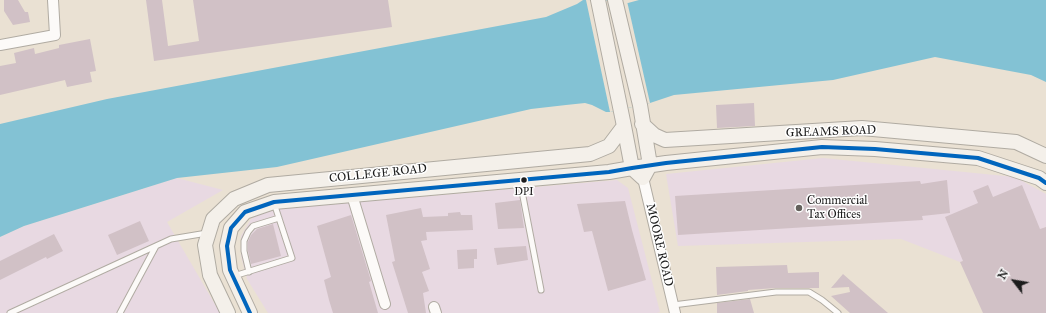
<!DOCTYPE html>
<style>
body{margin:0}
#map{position:relative;width:1046px;height:313px;overflow:hidden;background:#eae1d3;font-family:"IM FELL Great Primer",serif}
canvas{display:block}
.north{position:absolute;left:994px;top:261px;width:40px;height:40px;-webkit-text-stroke:3px #fff;paint-order:stroke;rotate:301deg;font-size:11px;font-weight:700;line-height:16px;text-align:center;color:#1c1c1c}
.north::after{content:'';display:block;margin:auto;width:14px;height:18px;background:#1c1c1c;clip-path:polygon(50% 0,100% 100%,50% 72%,0 100%)}
</style>
<div id="map">
<canvas width="1046" height="313"></canvas>
<div class="north">N</div>
</div>
<script>
const ctx = document.querySelector('canvas').getContext('2d');
ctx.lineJoin = 'round';
function fillPath(path, color) { ctx.fillStyle = color; ctx.fill(path, 'evenodd'); }
const toPath = rows => new Path2D(rows.map(r => 'M' + r).join(''));
function trace(path, color, width, dash) { ctx.strokeStyle = color; ctx.lineWidth = width; ctx.lineCap = dash ? 'butt' : 'round'; ctx.setLineDash(dash || []); ctx.stroke(path); }
function write(font, color, halo, rows, align = 'center') {
  ctx.font = font + ' "IM FELL Great Primer",serif'; ctx.lineWidth = 3; ctx.setLineDash([]); ctx.textBaseline = 'middle'; ctx.strokeStyle = halo; ctx.fillStyle = color; for (const [text, x, y, turn = 0] of rows) {
    ctx.save(); ctx.translate(x, y); ctx.rotate((+turn || 0) * Math.PI / 180); ctx.textAlign = isNaN(turn) ? turn : align; if (halo) ctx.strokeText(text, 0, 0); ctx.fillText(text, 0, 0); ctx.restore();
  }
}
fillPath(toPath([
 [823,158,1015,177,1046,194,1046,227,960,262,901,239,678,246,666,174],
 [177,178,223,190,167,222,220,313,0,313,0,237,24,226],
 [617,180,628,188,660,312,657,313,268,313,247,279,241,256,241,236,251,219,266,210]
]), '#e8d9e2');
fillPath(toPath([
 [583,0,606,0,628,3,639,0,1046,0,1046,82,1031,75,935,57,833,80,674,95,650,103,610,112,606,112,592,105,585,103,566,105,531,109,277,167,177,178,24,226,0,237,0,124,107,99,546,17,577,4]
]), '#83c2d4');
fillPath(toPath([
 [586,0,627,1,650,103,610,112]
]), '#eae1d3');
fillPath(toPath([
 [4,0,18,0,25,12,28,12,30,22,13,25,4,11],
 [146,0,162,0,168,46,199,41,193,0,388,0,392,27,154,61],
 [90,39,96,71,90,72,92,82,67,87,65,80,0,95,0,66,16,63,14,53,34,48,35,54,59,48,59,45],
 [754,103,755,126,717,128,716,105],
 [947,180,950,213,922,216,923,220,678,235,675,196,920,181,921,184],
 [988,185,993,197,1022,185,1040,229,1046,227,1046,313,983,313,960,262,963,261,945,217,978,203,973,191],
 [520,200,524,228,498,229,495,203],
 [625,201,632,230,646,280,608,291,592,231,584,232,577,204],
 [421,208,423,217,448,216,448,213,460,212,461,215,472,215,473,230,426,232,427,240,421,241,430,269,422,272,429,291,423,293,426,313,408,313,392,262,395,261,386,215],
 [351,215,371,281,369,282,378,313,333,313,329,300,324,280,331,277,317,226],
 [140,221,149,241,117,255,108,235],
 [273,224,281,256,251,264,248,251,248,242,251,235,257,229],
 [54,234,63,251,47,259,46,257,0,280,0,261],
 [526,246,528,260,497,265,494,248],
 [477,249,477,259,474,259,474,268,458,269,457,250],
 [787,265,788,273,819,272,819,288,776,288,748,290,748,291,717,295,716,267],
 [843,274,851,281,888,313,850,313,831,296,850,292,849,287,831,288],
 [750,299,754,313,717,313,717,303]
]), '#d1c1c6');
const service = toPath([
 [520,181,541,290],
 [249,272,244,251,244,241,248,232,253,226,279,218],
 [234,276,292,258,274,203],
 [673,305,776,292,809,292,822,300,838,313],
 [10,313,171,239,207,233],
 [120,313,156,246]
]);
const minor = toPath([
 [0,45,55,35,53,0],
 [643,178,675,313],
 [352,195,385,304],
 [434,307,436,313]
]);
const secondary = toPath([
 [615,0,640,105,650,165,643,178,632,168,624,126],
 [642,124,654,135,665,140,862,128,1016,142,1046,156],
 [228,313,210,275,205,245,213,219,234,199,268,185,590,154,609,146,624,126,598,0],
 [250,313,230,270,227,246,231,228,245,212,274,202,609,172,632,168,666,163,822,147,875,149,978,158,1039,178,1046,183]
]);
trace(service, '#b0aba2', 7);
trace(minor, '#b0aba2', 12);
trace(secondary, '#b0aba2', 16);
trace(service, '#fcfaf8', 5);
trace(minor, '#fcfaf8', 10);
trace(secondary, '#f4f0ea', 14);
trace(toPath([
 [250,313,230,270,227,246,231,228,245,212,274,202,609,172,632,168,666,163,822,147,875,149,978,158,1039,178,1046,183]
]), '#0065bd', 4);
for (const [x, y, r, color] of [
 [524,180,3.5,"#1c1c1c"],
 [799,208,4,"#64615c"]
]) { const dot = new Path2D(); dot.arc(x, y, r, 0, 2 * Math.PI); ctx.fillStyle = color; ctx.fill(dot); trace(dot, '#fff', 1.5); }
write('11px', '#1c1c1c', '#fff', [
 ["DPI",524,192]
]);
write('12px', '#1c1c1c', '#fff', [
 ["GREAMS ROAD",831,132,-2],
 ["COLLEGE ROAD",378,174,-6],
 ["MOORE ROAD",659,245,77]
]);
write('12px', '#1c1c1c', '#fff', [
 ["Commercial",807,201],
 ["Tax Offices",807,215]
], 'left');
</script>
